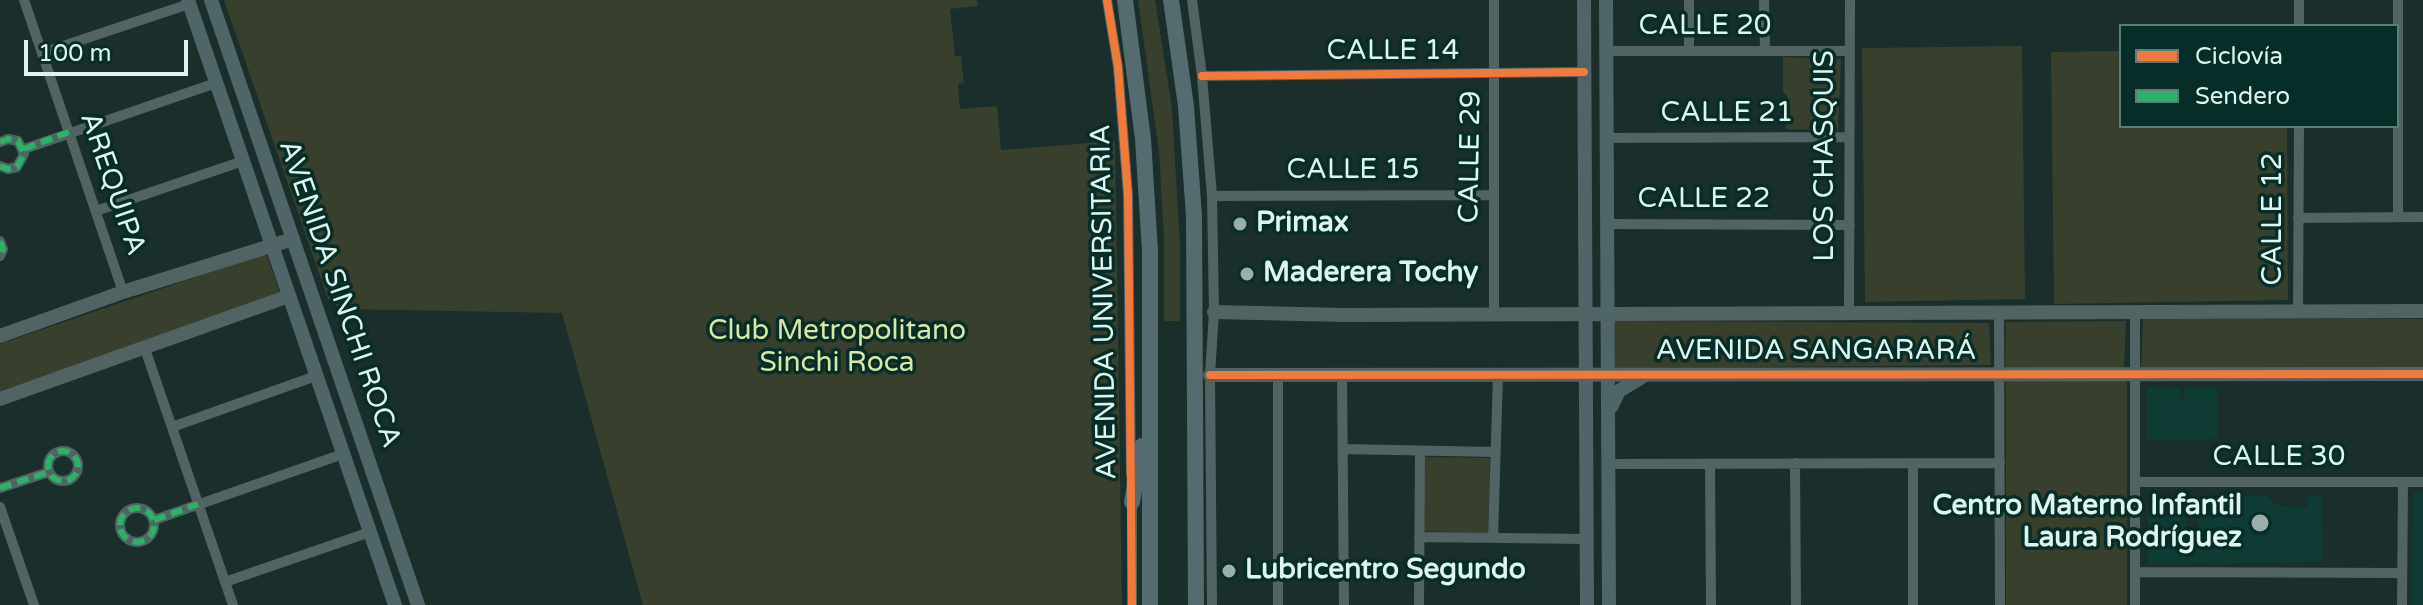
<!DOCTYPE html>
<meta charset="utf-8">
<style>
body{margin:0}
#map{position:relative;width:2423px;height:605px;overflow:hidden;background:#1a2f2b;font-family:"Varela Round",sans-serif}
canvas{display:block}
.legend{position:absolute;left:2119px;top:24px;width:280px;height:104px;box-sizing:border-box;background:#062d27;border:2px solid #5d7d77;margin:0;padding:10px 14px;list-style:none;font-size:24px;color:#e0f4ef}
.legend li{display:flex;align-items:center;gap:16px;height:40px}
.legend b{width:40px;border:2px solid #5d7d77}
.scale{position:absolute;left:24px;top:40px;width:164px;height:36px;box-sizing:border-box;border:4px solid #e0f4ef;border-top:0;padding-left:10px;font-size:24px;line-height:28px;white-space:nowrap;color:#e0f4ef;-webkit-text-stroke:6px #062d27;paint-order:stroke}
</style>
<div id="map">
<canvas width="2423" height="605"></canvas>
<ul class="legend">
<li><b style="height:10px;background:#f17a3a"></b>Ciclovía</li>
<li><b style="height:10px;background:#2db169"></b>Sendero</li>
</ul>
<div class="scale">100 m</div>
</div>
<script>
const ctx = document.querySelector('canvas').getContext('2d');
ctx.lineJoin = 'round';
function fillPath(path, color) { ctx.fillStyle = color; ctx.fill(path, 'evenodd'); }
const toPath = rows => new Path2D(rows.map(r => 'M' + r).join(''));
function trace(path, color, width, dash) { ctx.strokeStyle = color; ctx.lineWidth = width; ctx.lineCap = dash ? 'butt' : 'round'; ctx.setLineDash(dash || []); ctx.stroke(path); }
function write(font, color, halo, rows, align = 'center') {
  ctx.font = font + ' "Varela Round",sans-serif'; ctx.lineWidth = 7; ctx.setLineDash([]); ctx.textBaseline = 'middle'; ctx.strokeStyle = halo; ctx.fillStyle = color; for (const [text, x, y, turn = 0] of rows) {
    ctx.save(); ctx.translate(x, y); ctx.rotate((+turn || 0) * Math.PI / 180); ctx.textAlign = isNaN(turn) ? turn : align; if (halo) ctx.strokeText(text, 0, 0); ctx.fillText(text, 0, 0); ctx.restore();
  }
}
fillPath(toPath([
 [2184,387,2217,387,2218,439,2147,440,2147,388,2179,388,2180,400,2184,399],
 [2413,493,2423,493,2423,605,2412,605],
 [2266,495,2278,506,2307,507,2308,495,2322,496,2323,562,2148,564,2148,516,2185,516,2186,529,2198,530,2198,497,2205,505,2233,505,2234,496]
]), '#0e3c35');
fillPath(toPath([
 [224,0,977,0,978,6,950,9,955,56,961,56,964,83,958,84,960,109,997,106,1001,150,1115,141,1122,605,643,605,562,313,340,309,328,299],
 [1138,0,1155,0,1172,109,1180,244,1180,321,1164,321,1164,238,1159,151],
 [2022,46,2025,299,1865,302,1862,48],
 [2121,51,2121,126,2287,126,2288,300,2054,304,2051,52],
 [1783,57,1841,59,1838,130,1786,129,1787,96,1783,91],
 [266,253,281,296,0,391,0,344],
 [2143,318,2423,319,2423,369,2141,370],
 [1614,321,1989,323,1991,365,1615,368],
 [2126,321,2124,368,2005,368,2006,322],
 [2127,380,2127,605,2006,605,2006,381],
 [1425,457,1490,458,1488,533,1423,531]
]), '#393f2d');
trace(toPath([
 [24,0,123,292],
 [1107,0,1118,67,1128,195,1131,473],
 [1192,0,1202,76,1212,196,1214,312,1210,375,1212,605],
 [1764,0,1765,51],
 [2299,26,2299,0],
 [1607,51,1850,51],
 [1689,51,1689,0],
 [42,53,189,4],
 [1202,76,1584,72],
 [1605,138,1849,137],
 [0,142,8,139,18,141,24,154,17,167,8,169,0,166],
 [24,149,216,83],
 [1212,196,1494,195],
 [96,211,243,161],
 [2398,217,2398,0],
 [2298,218,2423,217],
 [1607,224,1850,225],
 [0,241,3,249,0,256],
 [2135,312,2135,605],
 [2298,312,2299,126],
 [1849,313,1850,0],
 [1999,313,2000,605],
 [1494,314,1494,0],
 [144,346,233,605],
 [1342,375,1344,605],
 [172,427,316,376],
 [1343,449,1495,452],
 '48 466a15 15 0 1 1 30 0a15 15 0 1 1-30 0Z',
 [1795,463,1796,605],
 [1913,463,1913,605],
 [1609,464,2000,463],
 [1710,464,1711,605],
 [2135,482,2423,482],
 [0,488,49,472],
 [0,507,34,605],
 '120 525a17 17 0 1 1 34 0a17 17 0 1 1-34 0Z',
 [154,520,343,454],
 [1419,537,1587,539],
 [1493,538,1498,375],
 [2135,572,2402,573],
 [225,582,370,532],
 [1132,605,1132,497],
 [1278,605,1278,375],
 [1419,605,1420,451],
 [2402,605,2403,482]
]), '#526364', 10);
trace(toPath([
 [1214,312,1343,315,2423,311],
 [0,336,123,292,293,239],
 [1210,375,2423,374],
 [0,399,289,296]
]), '#526364', 14);
trace(toPath([
 [188,0,395,605],
 [211,0,418,605],
 [1584,0,1587,605],
 [1606,0,1609,605],
 [1611,407,1619,391,1645,375]
]), '#506567', 14);
trace(toPath([
 [1125,0,1143,139,1150,251,1150,605],
 [1171,0,1186,106,1194,216,1196,605],
 [1132,502,1142,446]
]), '#546b6f', 16);
trace(toPath([
 [0,142,8,139,18,141,24,154,17,167,8,169,0,166],
 [24,149,69,132],
 [0,241,3,249,0,256],
 '48 466a15 15 0 1 1 30 0a15 15 0 1 1-30 0Z',
 [0,488,49,472],
 '120 525a17 17 0 1 1 34 0a17 17 0 1 1-34 0Z',
 [154,520,198,504]
]), '#2db169', 6, [12, 6]);
trace(toPath([
 [1107,0,1118,67,1128,195,1132,605],
 [1202,76,1584,72],
 [1210,375,2423,374]
]), '#f17a3a', 8);
for (const [x, y, r, color] of [
 [1240,224,8,"#9bafaa"],
 [1247,274,8,"#9bafaa"],
 [2260,523,10,"#9bafaa"],
 [1229,571,8,"#9bafaa"]
]) { const dot = new Path2D(); dot.arc(x, y, r, 0, 2 * Math.PI); ctx.fillStyle = color; ctx.fill(dot); trace(dot, '#062d27', 3); }
write('28px', '#e0f4ef', '#062d27', [
 ["CALLE 20",1705,27],
 ["CALLE 14",1393,52],
 ["CALLE 21",1727,114],
 ["LOS CHASQUIS",1826,156,-90],
 ["CALLE 29",1471,157,-89],
 ["CALLE 15",1353,171],
 ["AREQUIPA",112,184,71],
 ["CALLE 22",1704,200],
 ["CALLE 12",2274,219,-90],
 ["AVENIDA SINCHI ROCA",339,294,71],
 ["AVENIDA UNIVERSITARIA",1105,302,-91],
 ["AVENIDA SANGARARÁ",1816,352],
 ["CALLE 30",2279,458]
]);
write('bold 28px', '#e0f4ef', '#062d27', [
 ["Primax",1256,224],
 ["Maderera Tochy",1263,274],
 ["Centro Materno Infantil",2242,507,"right"],
 ["Laura Rodríguez",2242,539,"right"],
 ["Lubricentro Segundo",1245,571]
], 'left');
write('28px', '#dae6a5', '#062d27', [
 ["Club Metropolitano",837,332],
 ["Sinchi Roca",837,364]
]);
</script>
